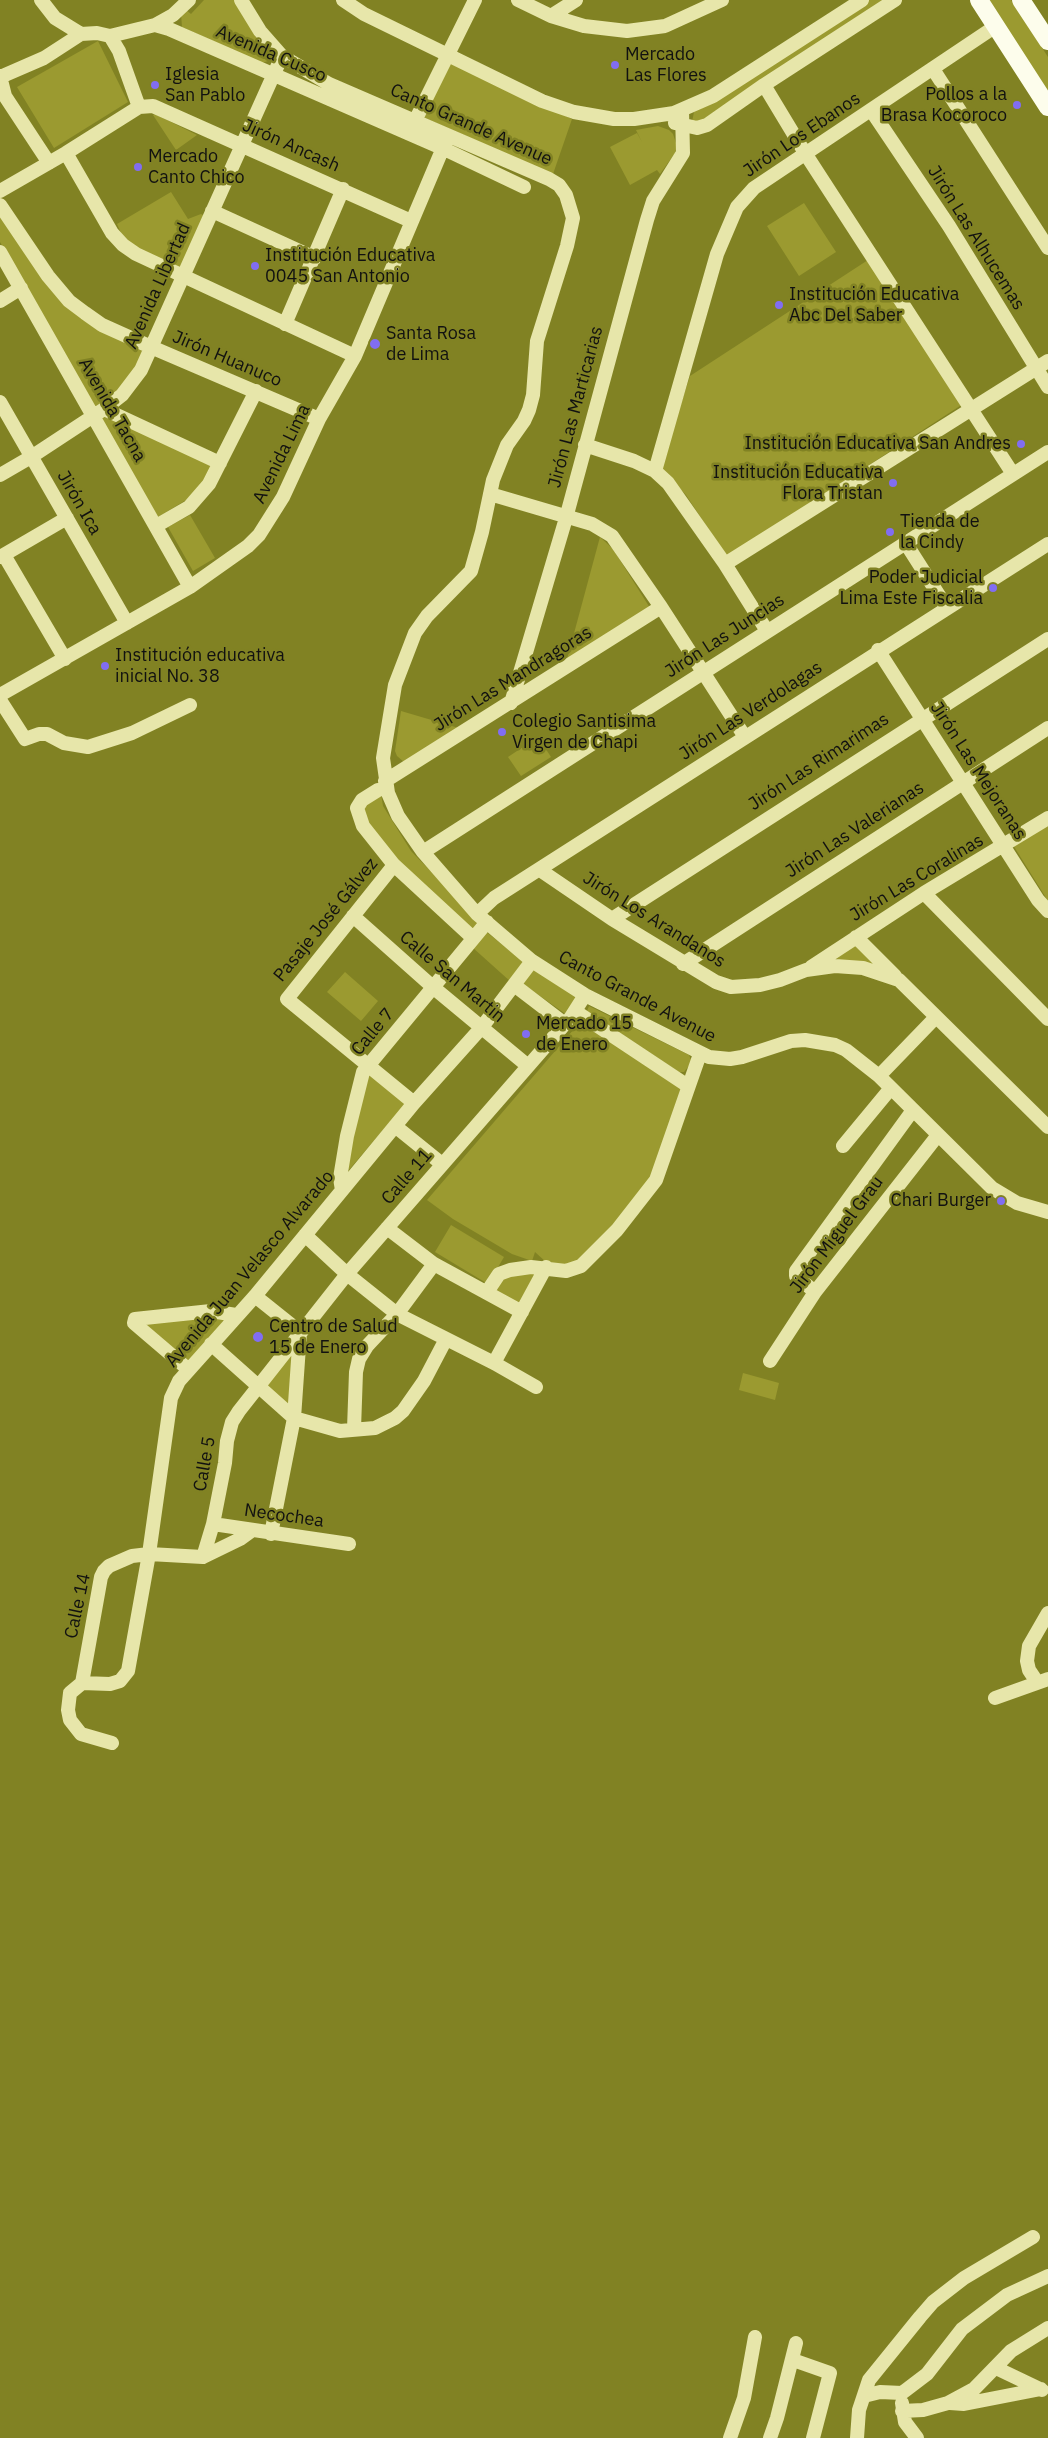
<!DOCTYPE html>
<meta charset="utf-8">
<style>
body{margin:0}
canvas{display:block;background:#818223}
</style>
<canvas width="1048" height="2438"></canvas>
<script>
const ctx = document.querySelector('canvas').getContext('2d');
ctx.lineJoin = 'round';
function fillPath(path, color) { ctx.fillStyle = color; ctx.fill(path, 'evenodd'); }
const toPath = rows => new Path2D(rows.map(r => 'M' + r).join(''));
function trace(path, color, width, dash) { ctx.strokeStyle = color; ctx.lineWidth = width; ctx.lineCap = dash ? 'butt' : 'round'; ctx.setLineDash(dash || []); ctx.stroke(path); }
function write(font, color, halo, rows, align = 'center') {
  ctx.font = font + ' "IBM Plex Sans",sans-serif'; ctx.lineWidth = 5; ctx.setLineDash([]); ctx.textBaseline = 'middle'; ctx.strokeStyle = halo; ctx.fillStyle = color; for (const [text, x, y, turn = 0] of rows) {
    ctx.save(); ctx.translate(x, y); ctx.rotate((+turn || 0) * Math.PI / 180); ctx.textAlign = isNaN(turn) ? turn : align; if (halo) ctx.strokeText(text, 0, 0); ctx.fillText(text, 0, 0); ctx.restore();
  }
}
fillPath(toPath([
 [204,0,235,0,243,16,271,53,271,60,262,63,182,27,181,13,185,9,191,14],
 [869,0,885,0,699,122,692,122,694,112],
 [986,0,1011,0,1048,57,1048,96],
 [98,41,128,102,54,148,17,87],
 [451,60,572,119,553,174,423,117],
 [155,114,197,135,176,150,153,115],
 [658,126,669,130,673,134,677,146,675,153,660,174,657,170,630,185,610,147,637,133,642,142,636,130],
 [171,192,188,219,201,214,207,217,184,271,151,258,124,240,117,224],
 [804,203,836,252,799,276,767,226],
 [0,213,43,276,146,349,129,381,96,408,0,242],
 [868,260,963,404,727,557,686,495,660,468,690,376],
 [106,414,216,465,204,484,186,500,158,517,99,418],
 [190,515,215,558,193,571,168,527],
 [600,537,613,549,650,608,566,663],
 [401,711,462,729,404,762,397,756,395,751],
 [538,737,551,757,521,776,508,757],
 [381,794,383,806,411,851,479,921,479,926,471,930,395,859,362,818,360,808],
 [1048,822,1048,901,1013,845],
 [484,930,525,963,511,982,472,947],
 [856,942,878,964,875,967,842,962,831,957],
 [535,967,579,998,567,1015,523,984],
 [345,972,378,1001,361,1021,327,992],
 [589,1006,689,1055,692,1062,684,1072,679,1072,587,1011],
 [591,1024,681,1086,681,1102,656,1175,580,1265,547,1263,535,1252,532,1261,512,1254,453,1219,427,1200,574,1029],
 [366,1071,406,1103,342,1178],
 [451,1225,504,1257,488,1284,435,1252],
 [540,1273,521,1307,498,1293,495,1288,501,1277],
 [213,1314,226,1319,188,1361,142,1321],
 [293,1346,289,1405,263,1383],
 [743,1373,779,1383,775,1400,739,1390]
]), '#9b9a30');
trace(toPath([
 [41,0,55,18,81,34],
 [241,0,260,31,282,56,329,84,549,179,559,185,566,195,573,218,567,246,537,341,533,395,529,410,524,421,507,445,493,480,482,532,471,571,427,616,415,633,395,685,383,758,388,793,398,816,423,852,477,914,532,961,585,995,709,1057,730,1059,742,1057,791,1041,805,1040,835,1045,846,1050,879,1076,992,1188,1017,1203,1048,1212],
 [343,0,364,14,542,101,574,112,614,119,634,119,674,113,713,96,862,0],
 [518,0,551,16,584,26,627,31,665,26,722,0],
 [551,16,576,0],
 [155,25,173,15,189,0],
 [110,36,119,51,139,107],
 [933,69,1048,248],
 [0,76,5,96,49,163],
 [0,77,44,58,81,34,97,33,110,36,155,25,169,29,442,148,524,187],
 [764,85,805,153,1013,474],
 [871,110,949,226,1048,387],
 [675,123,697,128,707,125,764,85,895,0],
 [411,129,475,0],
 [66,153,112,233,123,245,136,254,355,356],
 [0,191,66,153,139,107,153,106,411,221],
 [0,205,48,276,69,301,85,313,102,325,151,347,319,419],
 [212,211,315,258],
 [0,252,190,587],
 [0,301,21,288],
 [285,324,343,189],
 [0,402,127,623],
 [104,409,220,463],
 [585,445,634,461,655,471,668,483,725,564,767,631],
 [655,471,717,254,737,207,754,188,996,26],
 [0,475,31,457,104,409,122,395,141,370,282,56],
 [490,494,592,524,612,536,661,607,745,737],
 [156,526,189,507,209,484,256,391],
 [905,542,947,608],
 [4,555,65,659],
 [0,557,67,518],
 [725,564,1048,361],
 [878,650,1038,900,1048,911],
 [0,695,190,587,248,546,259,535,283,497,319,419,355,356,448,136],
 [0,700,25,739,39,734,47,734,64,743,88,747,132,733,190,705],
 [511,703,566,518,647,220,653,201,683,153,682,110],
 [385,781,661,607],
 [378,790,362,800,357,808,363,826,394,865,473,938],
 [423,852,1048,452],
 [394,865,287,999,414,1103],
 [540,870,612,919,716,982,731,987,760,985,780,980,806,970,835,966,863,968,899,980,1048,1127],
 [924,893,1048,1019],
 [477,914,494,898,1048,544],
 [353,916,434,988,528,1066],
 [612,919,1048,639],
 [856,937,895,976],
 [683,964,1048,728],
 [811,967,924,893,1048,818],
 [514,985,565,1024],
 [575,1011,688,1086],
 [879,1076,936,1017],
 [395,1126,442,1164],
 [843,1146,891,1088],
 [342,1190,340,1178,347,1136,363,1072,487,922],
 [387,1228,434,1264,522,1312],
 [305,1235,347,1274,397,1314,494,1363,536,1387],
 [487,1292,499,1274,510,1270,531,1267,566,1271,581,1266,617,1230,656,1180,700,1054],
 [815,1292,796,1276,796,1271,913,1110],
 [255,1296,300,1332,294,1418,271,1534],
 [211,1344,294,1418,340,1431,375,1428,395,1418,403,1411,424,1381,446,1339],
 [770,1361,815,1292,938,1135],
 [494,1363,546,1267],
 [189,1370,134,1323,135,1319,211,1311,236,1315],
 [354,1429,356,1372,359,1359,367,1346,397,1314,434,1264],
 [213,1524,349,1544],
 [203,1557,213,1524,225,1463,227,1441,232,1422,239,1411,347,1274,571,1017,585,995],
 [1037,1682,1029,1670,1027,1661,1029,1646,1048,1613],
 [82,1683,110,1684,120,1681,128,1671,149,1554,171,1398,179,1381,255,1296,414,1103,482,1027,532,961],
 [995,1698,1048,1679],
 [112,1743,81,1734,70,1720,68,1710,70,1693,82,1683,101,1577,104,1571,109,1566,132,1556,149,1554,203,1557,240,1539,251,1531],
 [793,2360,830,2373,813,2438],
 [996,2368,1042,2390],
 [864,2396,880,2392,902,2393,927,2374,962,2329,1007,2295,1048,2276],
 [902,2403,905,2422,917,2438],
 [950,2403,964,2404,1041,2389],
 [902,2411,923,2410,948,2403,974,2389,1011,2351,1048,2328],
 [730,2438,744,2398,755,2337],
 [770,2438,777,2418,796,2343],
 [857,2438,859,2410,869,2380,920,2317,933,2302,964,2278,1033,2237]
]), '#e7e6aa', 14);
trace(toPath([
 [979,0,1048,107],
 [1021,0,1048,41]
]), '#fdfdec', 18);
for (const [x, y, r, color] of [
 [615,65,5,"#816df2"],
 [155,85,5,"#816df2"],
 [1017,105,5,"#816df2"],
 [138,167,5,"#816df2"],
 [255,266,5,"#816df2"],
 [779,305,5,"#816df2"],
 [375,344,6,"#816df2"],
 [1021,444,5,"#816df2"],
 [893,483,5,"#816df2"],
 [890,532,5,"#816df2"],
 [993,588,5,"#816df2"],
 [105,666,5,"#816df2"],
 [502,732,5,"#816df2"],
 [526,1034,5,"#816df2"],
 [1001,1201,5,"#816df2"],
 [258,1337,6,"#816df2"]
]) { const dot = new Path2D(); dot.arc(x, y, r, 0, 2 * Math.PI); ctx.fillStyle = color; ctx.fill(dot); trace(dot, '#818223', 2); }
write('18px', '#111', '#818223', [
 ["Avenida Cusco",271,54,23],
 ["Canto Grande Avenue",471,125,24],
 ["Jirón Los Ebanos",802,135,-34],
 ["Jirón Ancash",291,146,24],
 ["Jirón Las Alhucemas",976,238,58],
 ["Avenida Libertad",158,286,-66],
 ["Jirón Huanuco",227,359,23],
 ["Jirón Las Marticarias",576,407,-75],
 ["Avenida Tacna",112,410,60],
 ["Avenida Lima",282,454,-64],
 ["Jirón Ica",79,503,60],
 ["Jirón Las Juncias",725,636,-33],
 ["Jirón Las Mandragoras",513,679,-32],
 ["Jirón Las Verdolagas",751,711,-33],
 ["Jirón Las Rimarimas",819,762,-33],
 ["Jirón Las Mejoranas",978,771,57],
 ["Jirón Las Valerianas",855,830,-33],
 ["Jirón Las Coralinas",917,878,-31],
 ["Pasaje José Gálvez",326,920,-51],
 ["Jirón Los Arandanos",654,920,32],
 ["Calle San Martin",452,977,40],
 ["Canto Grande Avenue",637,997,28],
 ["Calle 7",373,1032,-50],
 ["Calle 11",407,1177,-49],
 ["Jirón Miguel Grau",837,1235,-53],
 ["Avenida Juan Velasco Alvarado",250,1269,-50],
 ["Calle 5",205,1464,-80],
 ["Necochea",284,1516,8],
 ["Calle 14",78,1606,-78]
]);
write('18px', '#111', '#818223', [
 ["Mercado",625,55],
 ["Las Flores",625,76],
 ["Iglesia",165,75],
 ["San Pablo",165,96],
 ["Pollos a la",1007,95,"right"],
 ["Brasa Kocoroco",1007,116,"right"],
 ["Mercado",148,157],
 ["Canto Chico",148,178],
 ["Institución Educativa",265,256],
 ["0045 San Antonio",265,277],
 ["Institución Educativa",789,295],
 ["Abc Del Saber",789,316],
 ["Santa Rosa",386,334],
 ["de Lima",386,355],
 ["Institución Educativa San Andres",1011,444,"right"],
 ["Institución Educativa",883,473,"right"],
 ["Flora Tristan",883,494,"right"],
 ["Tienda de",900,522],
 ["la Cindy",900,543],
 ["Poder Judicial",983,578,"right"],
 ["Lima Este Fiscalia",983,599,"right"],
 ["Institución educativa",115,656],
 ["inicial No. 38",115,677],
 ["Colegio Santisima",512,722],
 ["Virgen de Chapi",512,743],
 ["Mercado 15",536,1024],
 ["de Enero",536,1045],
 ["Chari Burger",991,1201,"right"],
 ["Centro de Salud",269,1327],
 ["15 de Enero",269,1348]
], 'left');
</script>
